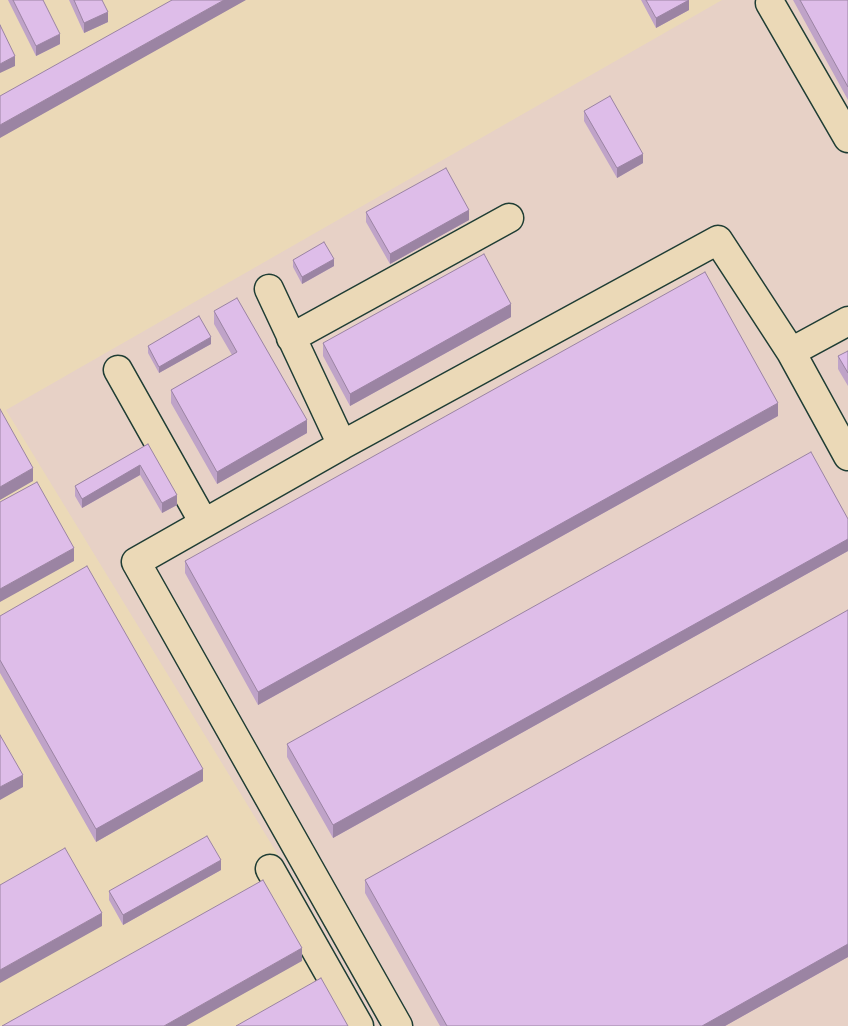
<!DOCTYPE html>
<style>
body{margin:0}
canvas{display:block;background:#ebd9b7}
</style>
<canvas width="848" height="1026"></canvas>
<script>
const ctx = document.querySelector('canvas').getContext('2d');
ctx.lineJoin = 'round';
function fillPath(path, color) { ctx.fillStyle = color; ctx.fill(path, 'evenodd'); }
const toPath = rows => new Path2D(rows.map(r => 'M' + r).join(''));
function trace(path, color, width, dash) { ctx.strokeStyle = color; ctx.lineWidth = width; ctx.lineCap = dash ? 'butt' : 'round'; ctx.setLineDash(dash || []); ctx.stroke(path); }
fillPath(toPath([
 [722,0,848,0,848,1026,375,1026,275,850,6,410]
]), '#e7d1c6');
const minor = toPath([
 [770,3,848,138],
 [269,289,342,445,136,562,398,1026],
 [291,338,509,218],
 [791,352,848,321],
 [118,370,204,523],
 [342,445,718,240,791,352,848,456],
 [270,869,359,1026]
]);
trace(minor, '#1f3d34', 31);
trace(minor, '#ebd9b7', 28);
fillPath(toPath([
 [8,0,43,0,60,44,36,56],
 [69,0,102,0,108,22,84,33],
 [641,0,689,0,689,10,656,28],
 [793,0,848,0,848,100],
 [584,111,643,163,617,178,584,121],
 [366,212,469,220,390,264,366,222],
 [293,260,334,266,302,284,293,267],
 [214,311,307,433,217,484,171,403,171,390,232,355,214,324],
 [511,317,350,406,323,356,323,343],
 [211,344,159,373,148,353,148,346],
 [848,351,848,386,838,369,838,356],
 [778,416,258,705,185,573,185,561],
 [148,444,177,505,162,513,140,475,82,508,75,496,75,486],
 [848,519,848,551,333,838,287,757,287,744],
 [848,610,848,957,725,1026,440,1026,365,893,365,880],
 [0,616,203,781,96,842,0,673],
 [221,870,123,925,109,900,109,891]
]), '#bfa3c8');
fillPath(toPath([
 [224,0,246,0,0,138,0,125],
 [689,0,689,10,656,28,656,18],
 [108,12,108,22,84,33,84,23],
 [60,34,60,44,36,56,36,46],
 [15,56,15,66,0,73,0,64],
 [643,154,643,163,617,178,617,168],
 [469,210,469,220,390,264,390,254],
 [334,259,334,266,302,284,302,277],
 [511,304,511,317,350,406,350,394],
 [211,337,211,344,159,373,159,367],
 [778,403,778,416,258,705,258,692],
 [307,420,307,433,217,484,217,472],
 [140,465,140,475,82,508,82,499],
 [33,468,33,481,0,500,0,487],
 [177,495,177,505,162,513,162,503],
 [848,539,848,551,333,838,333,825],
 [74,548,74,561,0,602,0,589],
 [203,769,203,781,96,842,96,829],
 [23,775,23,787,0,800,0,787],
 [221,860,221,870,123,925,123,915],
 [102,913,102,926,0,983,0,970],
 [848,944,848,957,725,1026,702,1026],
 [302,948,302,961,186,1026,164,1026]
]), '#9b84a3');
const building = toPath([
 [13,0,43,0,60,34,36,46,13,0],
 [74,0,102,0,108,12,84,23,74,0],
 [172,0,224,0,0,125,0,96,172,0],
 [646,0,689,0,656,18,646,0],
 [800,0,848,0,848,87,800,0],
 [0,25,15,56,0,64,0,25],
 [610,96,643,154,617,168,584,111,610,96],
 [446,168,469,210,390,254,366,212,446,168],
 [324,242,334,259,302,277,293,260,324,242],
 [484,254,511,304,350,394,323,343,484,254],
 [705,272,778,403,258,692,185,561,705,272],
 [237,298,307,420,217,472,171,390,237,352,214,311,237,298],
 [199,316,211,337,159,367,148,346,199,316],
 [848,351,848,373,838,356,848,351],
 [0,409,33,468,0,487,0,409],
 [148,444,177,495,162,503,140,465,82,499,75,486,148,444],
 [811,452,848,519,848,539,333,825,287,744,811,452],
 [37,482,74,548,0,589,0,502,37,482],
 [87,566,203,769,96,829,0,660,0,616,87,566],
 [848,610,848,944,702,1026,447,1026,365,880,848,610],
 [0,735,23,775,0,787,0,735],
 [207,836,221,860,123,915,109,891,207,836],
 [65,848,102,913,0,970,0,885,65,848],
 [263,880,302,948,164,1026,2,1026,263,880],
 [321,978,348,1026,236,1026,321,978]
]);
fillPath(building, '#debde9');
trace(building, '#9b84a3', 1);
</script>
